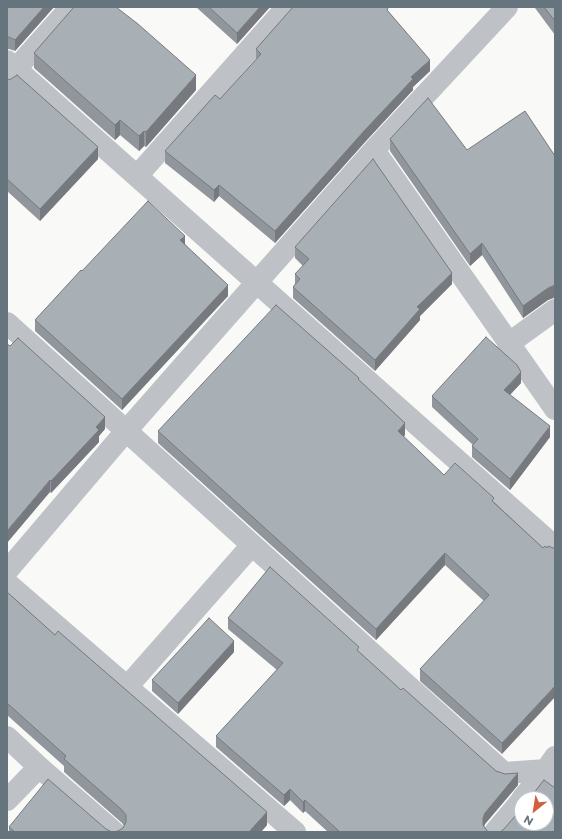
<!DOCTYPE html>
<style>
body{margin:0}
#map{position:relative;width:562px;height:839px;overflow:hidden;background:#f9f9f7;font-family:Montserrat,sans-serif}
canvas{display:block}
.frame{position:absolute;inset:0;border:8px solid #66747e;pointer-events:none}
.north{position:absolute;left:514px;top:791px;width:40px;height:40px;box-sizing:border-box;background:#fff;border:1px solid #c2c7cb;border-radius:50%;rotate:210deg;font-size:11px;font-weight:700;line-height:16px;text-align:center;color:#66747e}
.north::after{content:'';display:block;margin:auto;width:14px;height:18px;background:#d0603f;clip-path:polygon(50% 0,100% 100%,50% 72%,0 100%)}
</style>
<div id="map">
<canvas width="562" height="839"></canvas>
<div class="frame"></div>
<div class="north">N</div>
</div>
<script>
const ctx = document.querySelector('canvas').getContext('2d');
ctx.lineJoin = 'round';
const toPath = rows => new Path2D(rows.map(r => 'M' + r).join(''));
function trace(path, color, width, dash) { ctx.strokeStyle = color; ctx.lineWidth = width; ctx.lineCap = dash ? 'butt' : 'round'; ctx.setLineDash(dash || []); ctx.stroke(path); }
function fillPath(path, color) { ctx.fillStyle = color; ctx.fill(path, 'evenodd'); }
trace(toPath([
 [7,61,555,547],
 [7,79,71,7],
 [374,150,555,409],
 [137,176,287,7],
 [7,323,504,773,546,770,555,778],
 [508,344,555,310],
 [7,571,126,431,257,282,374,150,507,7],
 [7,583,295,832],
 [127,687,252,545],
 [7,737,39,767,114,832],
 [522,799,546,770,555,757],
 [7,800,39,767],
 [495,832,522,800]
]), '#bec2c6', 22);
fillPath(toPath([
 [7,7,54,7,15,51,9,49,7,49],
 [196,7,270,7,237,44],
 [535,7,555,7,555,35,535,8],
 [388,11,430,71,413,87,413,90,365,142,275,243,219,196,214,202,165,163,165,151,220,99,256,59,256,49],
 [34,53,196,90,146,147,144,146,139,151,120,135,115,140,34,68],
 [7,80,98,159,40,221,7,191],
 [390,139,554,298,548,300,523,318,482,255,470,266,390,151],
 [185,244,228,296,122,410,35,331,35,320,82,271],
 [295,247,452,284,420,316,420,320,375,371,293,298,293,287,295,284,295,274,303,266,295,258],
 [7,344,105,429,99,436,99,442,51,493,50,492],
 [359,380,405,435,403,437,444,475,494,502,543,548,502,754,420,681,420,669,484,601,445,565,376,640,158,443,158,431],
 [521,383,510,395,550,437,510,490,472,457,472,446,473,445,432,407,432,396],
 [7,592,267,825,261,832,9,832,9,827,106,829,112,832,118,831,123,828,124,826,122,823,64,772,64,766,7,715],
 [228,618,359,652,401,690,496,771,518,785,485,824,484,826,487,831,490,832,328,832,305,811,303,813,290,800,284,806,216,747,216,736,277,670,228,629],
 [234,652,178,714,152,691,152,680]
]), '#90969c');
fillPath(toPath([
 [44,7,54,7,15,51,15,40],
 [260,7,270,7,237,44,237,33],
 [430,60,430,71,413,87,413,90,365,142,275,243,275,231,411,77],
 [196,75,196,90,146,147,146,132],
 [120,120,120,135,115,140,115,125],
 [144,131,144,146,139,151,139,136],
 [98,147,98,159,40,221,40,209],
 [219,185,219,196,214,202,214,190],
 [185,236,185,247,180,240],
 [482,243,482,255,470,266,470,254],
 [452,273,452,284,420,316,420,320,375,371,375,360,417,307],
 [228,285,228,296,122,410,122,399],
 [555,285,555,297,548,300,523,318,523,306,548,288],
 [521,372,521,383,504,401,504,390],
 [105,417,105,429,99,436,99,442,51,493,51,481,96,427],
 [405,423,405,435,398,443,398,431],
 [550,426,550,437,510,490,510,479],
 [50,480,50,492,7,543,7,531],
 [445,553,445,565,376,640,376,629],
 [234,641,234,652,178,714,178,703],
 [555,686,555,697,502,754,502,743],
 [518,773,518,785,485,824,483,829,483,818,485,813],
 [290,789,290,800,284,806,284,795],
 [305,800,305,811,303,813,303,802],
 [267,812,267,825,261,832,249,832]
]), '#767a7f');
const building = toPath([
 [7,7,44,7,15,40,9,37,7,37,7,7],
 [74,7,116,7,138,24,196,75,146,132,144,131,139,136,120,120,115,125,34,53,74,7],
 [209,7,260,7,237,33,209,7],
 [293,7,387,7,388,8,387,10,430,60,411,77,413,79,365,130,275,231,219,185,214,190,165,151,215,95,220,99,261,54,256,49,293,7],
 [544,7,555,7,555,21,544,7],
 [17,75,98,147,40,209,7,179,7,80,11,79,17,75],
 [428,98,467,150,525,111,555,156,555,285,548,288,523,306,482,243,470,254,390,139,428,98],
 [373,159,452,273,417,307,420,309,375,360,293,287,300,279,295,274,309,259,295,247,373,159],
 [148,201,185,236,180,240,228,285,122,399,35,320,81,270,82,271,148,201],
 [276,305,359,378,358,379,405,423,398,431,444,475,455,463,494,498,492,501,543,548,545,546,547,548,548,546,553,548,555,548,555,686,502,743,420,669,489,595,445,553,376,629,158,431,276,305],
 [486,337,517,365,521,372,504,390,550,426,510,479,472,446,478,439,432,396,486,337],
 [18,338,105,417,96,427,99,430,51,481,50,480,7,531,7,344,10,346,18,338],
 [270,567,359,647,357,650,401,690,403,688,496,771,505,774,518,773,485,813,483,818,483,825,487,831,490,832,340,832,305,800,303,802,290,789,284,795,216,736,283,663,228,618,270,567],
 [7,592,55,635,58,631,267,812,249,832,15,832,9,827,48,779,106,829,112,832,118,831,123,828,126,822,126,815,122,810,64,759,66,756,7,703,7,592],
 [209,618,234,641,178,703,152,680,209,618],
 [544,780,555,788,555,832,500,832,504,829,522,808,522,823,546,823,546,799,529,799,544,780]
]);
fillPath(building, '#a8afb5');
trace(building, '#767a7f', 1);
</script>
